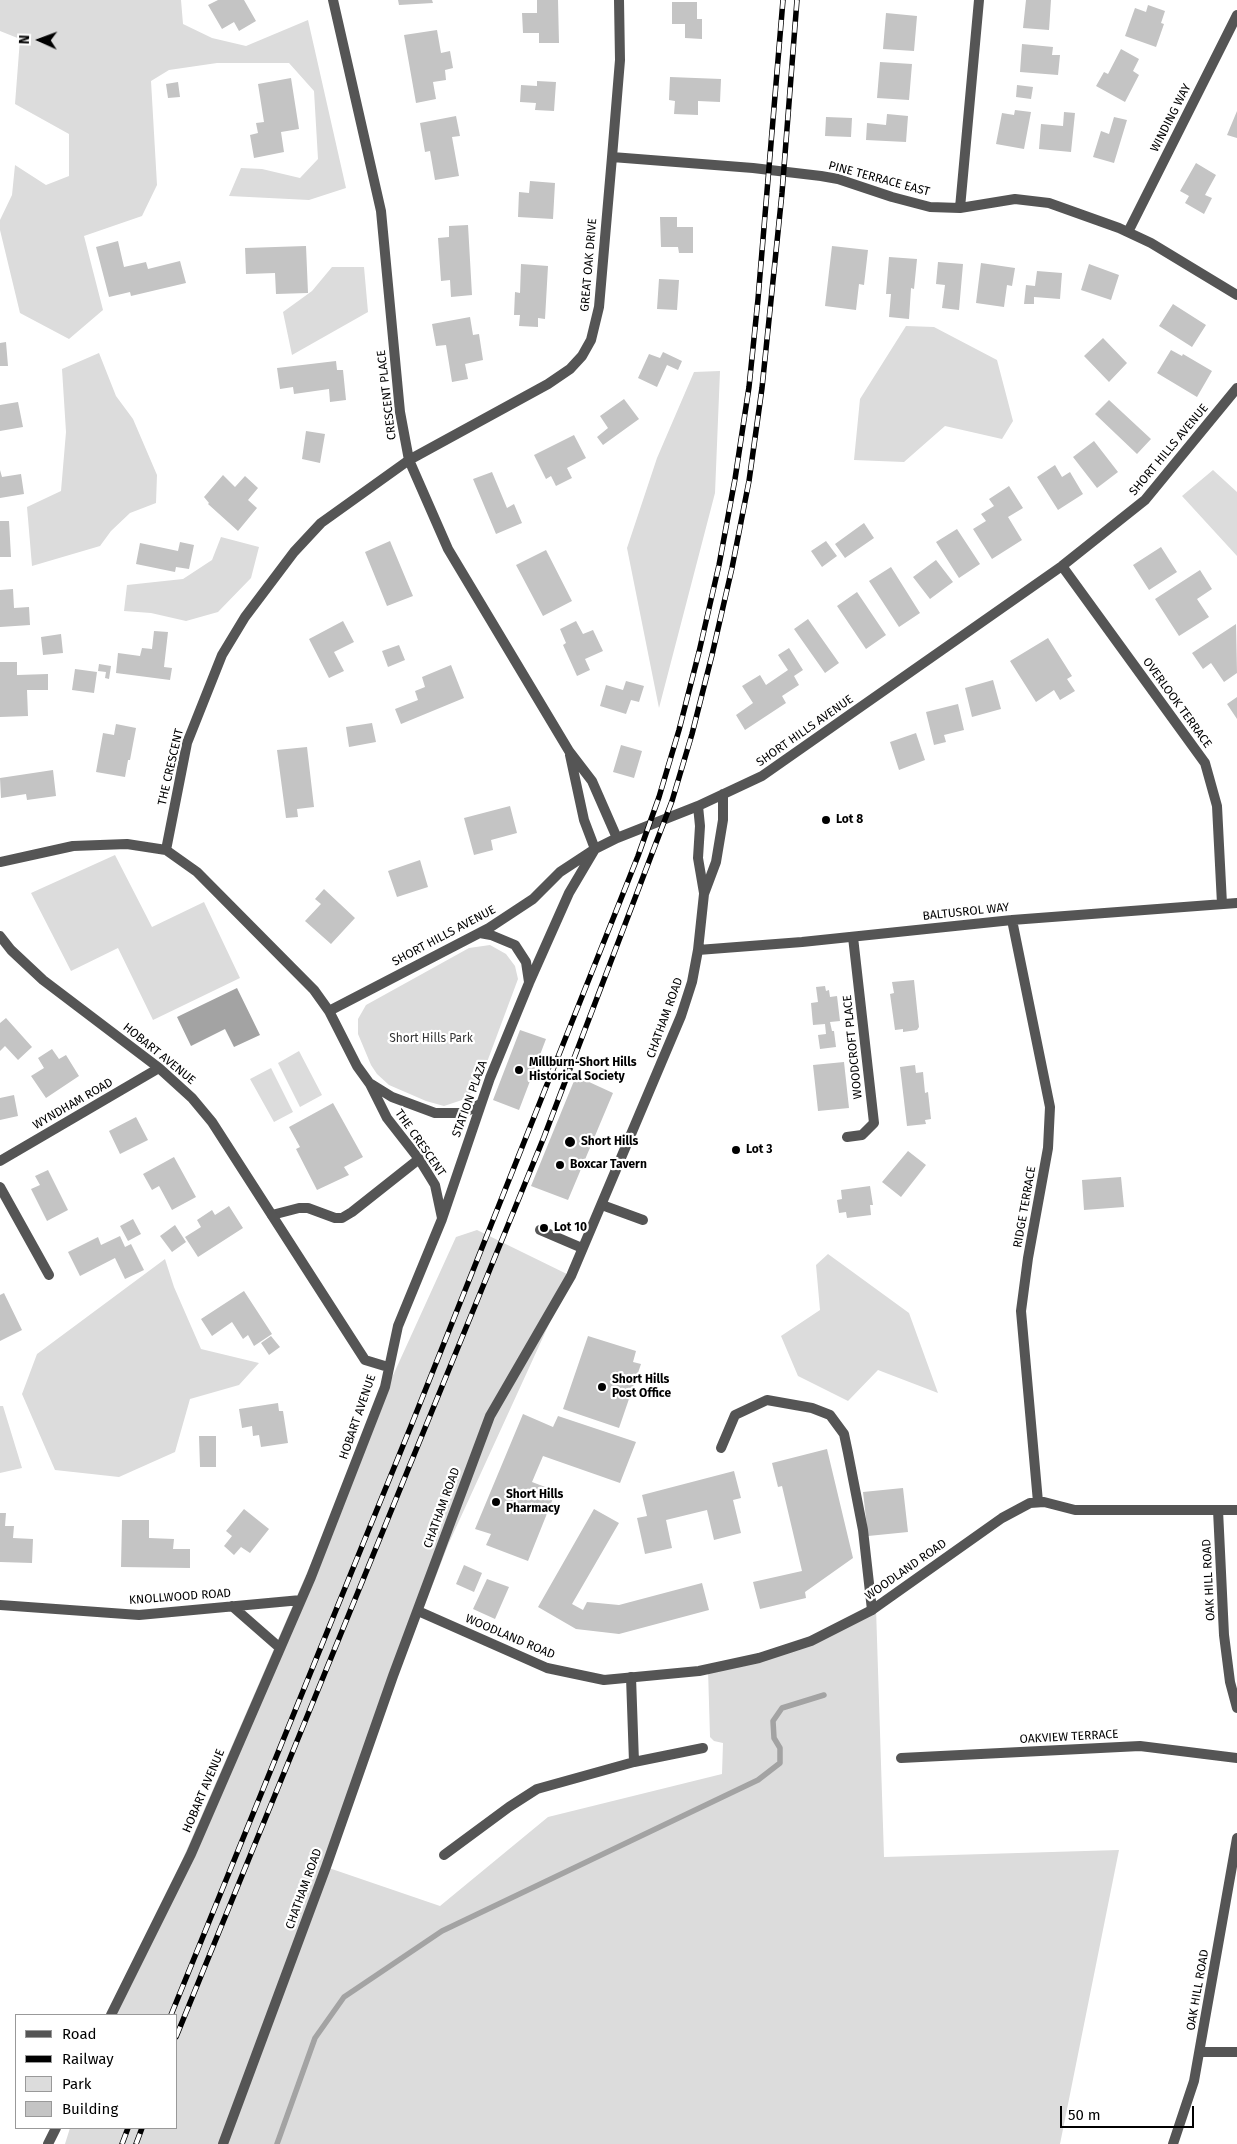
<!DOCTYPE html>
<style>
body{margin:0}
#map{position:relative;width:1237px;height:2144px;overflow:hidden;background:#fff;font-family:"Fira Sans",sans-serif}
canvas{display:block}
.legend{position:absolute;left:15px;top:2014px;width:162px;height:115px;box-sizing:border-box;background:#fff;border:1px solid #999;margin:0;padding:6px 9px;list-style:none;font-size:15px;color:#000}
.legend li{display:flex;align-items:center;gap:10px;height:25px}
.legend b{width:25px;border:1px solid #999}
.north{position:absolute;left:15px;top:15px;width:50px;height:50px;-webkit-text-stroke:4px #fff;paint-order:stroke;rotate:272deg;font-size:14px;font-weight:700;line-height:20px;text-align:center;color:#000}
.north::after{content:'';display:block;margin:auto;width:18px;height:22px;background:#000;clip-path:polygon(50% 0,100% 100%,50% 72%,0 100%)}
.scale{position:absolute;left:1060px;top:2106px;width:134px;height:22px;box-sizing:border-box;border:2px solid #000;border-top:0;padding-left:6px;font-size:15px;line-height:18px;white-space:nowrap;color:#000;-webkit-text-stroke:4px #fff;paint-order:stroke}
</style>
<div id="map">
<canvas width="1237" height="2144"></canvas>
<ul class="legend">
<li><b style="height:6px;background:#555"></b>Road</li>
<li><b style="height:6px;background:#000"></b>Railway</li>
<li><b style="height:14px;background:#dcdcdc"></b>Park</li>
<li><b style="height:14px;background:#c4c4c4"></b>Building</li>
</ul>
<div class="north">N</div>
<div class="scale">50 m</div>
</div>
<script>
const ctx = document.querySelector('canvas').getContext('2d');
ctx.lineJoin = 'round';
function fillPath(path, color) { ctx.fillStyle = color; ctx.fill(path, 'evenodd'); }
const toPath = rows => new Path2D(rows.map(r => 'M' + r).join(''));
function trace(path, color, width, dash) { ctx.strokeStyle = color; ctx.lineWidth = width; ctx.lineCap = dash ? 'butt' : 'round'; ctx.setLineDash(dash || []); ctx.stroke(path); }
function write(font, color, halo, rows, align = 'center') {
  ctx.font = font + ' "Fira Sans",sans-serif'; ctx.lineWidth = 4.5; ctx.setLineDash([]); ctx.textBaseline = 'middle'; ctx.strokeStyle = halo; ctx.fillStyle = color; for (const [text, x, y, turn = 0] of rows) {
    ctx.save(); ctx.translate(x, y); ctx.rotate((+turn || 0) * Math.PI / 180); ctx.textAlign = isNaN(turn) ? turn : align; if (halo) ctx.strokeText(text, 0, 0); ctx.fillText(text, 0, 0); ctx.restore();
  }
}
fillPath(toPath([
 [0,0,181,0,183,24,212,38,246,46,308,20,346,188,309,200,229,196,241,168,262,169,300,178,318,159,314,91,289,63,217,63,169,70,151,81,157,185,142,216,84,236,103,310,69,339,20,313,0,230,0,220,12,195,15,165,46,185,69,176,69,134,15,104,20,39,0,31],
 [332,267,364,267,368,312,292,355,283,312,312,291],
 [906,326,934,327,997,360,1013,421,1002,439,945,426,904,462,854,460,860,399],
 [99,353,116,396,133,419,157,475,156,503,130,513,111,531,100,546,32,566,27,507,61,491,66,432,62,369],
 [720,371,715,493,659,708,627,548,657,458,694,372],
 [1213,470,1237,492,1237,556,1182,496],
 [221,537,259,547,251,578,218,612,186,621,151,613,124,611,127,585,183,579,212,560],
 [115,855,152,927,204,902,240,978,153,1020,118,948,71,971,31,893],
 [490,945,506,954,515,966,518,979,477,1089,462,1100,444,1106,426,1101,389,1085,377,1074,371,1065,358,1034,358,1019,366,1005,469,948],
 [299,1051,322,1095,300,1107,278,1063],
 [271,1068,293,1112,274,1122,250,1079],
 [477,1230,571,1276,448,1545,342,1819,326,1867,440,1906,548,1817,722,1774,723,1743,714,1741,710,1737,708,1669,759,1658,876,1608,884,1857,1119,1850,1060,2144,65,2144,70,2128,176,2128,176,2015,115,2015,385,1393,456,1237],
 [828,1254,909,1313,938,1393,878,1370,848,1401,798,1376,781,1336,820,1310,816,1265],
 [165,1259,174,1287,201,1349,259,1363,239,1385,190,1399,175,1452,119,1477,55,1470,22,1394,37,1354],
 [0,1406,3,1406,22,1468,0,1473]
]), '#dcdcdc');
fillPath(toPath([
 [237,988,260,1035,234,1047,225,1029,191,1046,177,1017]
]), '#a3a3a3');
trace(toPath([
 [277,2144,315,2038,344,1997,442,1931,758,1780,780,1763,780,1748,774,1738,773,1721,782,1708,824,1695]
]), '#a3a3a3', 5.5);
fillPath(toPath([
 [218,0,244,0,256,21,239,31,234,22,222,29,208,5],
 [398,0,432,0,433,3,399,5],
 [537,0,558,0,559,43,539,43,539,33,523,33,522,13,537,13],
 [1026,0,1051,0,1049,30,1023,28],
 [672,2,697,2,697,19,702,19,702,39,685,38,685,24,672,24],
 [1148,5,1165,11,1161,23,1164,24,1156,47,1125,36,1135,8,1146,12],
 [886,13,917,16,914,51,883,49],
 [437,30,441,53,450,51,453,68,445,70,446,80,433,82,436,99,416,103,404,35],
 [1022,44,1053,47,1052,55,1060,55,1058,75,1020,72],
 [1121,49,1139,59,1133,71,1139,75,1125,102,1096,86,1104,72,1108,74],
 [880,62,912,64,909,100,877,98],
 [670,77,721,79,720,102,698,101,698,115,674,114,675,101,669,100],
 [291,78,299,129,281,132,284,152,254,158,250,135,258,133,256,123,264,122,258,84],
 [537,81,556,82,554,111,535,110,536,103,520,102,521,85,537,86],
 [178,82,180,97,168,98,166,84],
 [1017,85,1033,87,1031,99,1016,97],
 [1015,110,1031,112,1024,149,996,144,1002,113,1014,115],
 [1237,111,1237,138,1227,135],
 [1064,112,1075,113,1071,152,1039,149,1041,124,1063,126],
 [887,114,908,116,906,142,866,140,867,123,886,125],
 [456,116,460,136,452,137,459,176,435,180,430,151,425,152,420,123],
 [826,117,852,118,851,137,825,136],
 [1114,117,1127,120,1114,163,1093,157,1101,131,1109,134],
 [1196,163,1216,175,1205,195,1212,198,1204,214,1185,203,1189,196,1180,191],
 [530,181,555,183,553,219,518,217,519,192,529,193],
 [660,217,677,217,677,227,693,227,693,253,679,253,678,247,661,247],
 [468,225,472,295,451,297,450,280,441,281,438,238,449,237,449,226],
 [118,241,124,267,146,262,148,269,180,261,186,283,131,296,130,292,109,297,96,247],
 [306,246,308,293,276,294,275,273,246,274,245,248],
 [832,246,868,250,864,285,859,284,856,310,825,306],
 [889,257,917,259,914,289,911,288,909,319,889,317,891,294,886,294],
 [938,262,963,264,959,310,942,308,945,285,936,284],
 [981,263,1015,268,1012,286,1007,285,1004,307,976,303],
 [521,264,548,266,545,319,538,318,538,327,519,326,520,315,514,315,515,292,520,293],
 [1089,264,1119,275,1111,300,1081,290],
 [1037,271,1062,273,1060,299,1034,297,1034,304,1024,304,1026,285,1035,286],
 [659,279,679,280,677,310,657,309],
 [1173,304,1206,325,1192,347,1159,326],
 [470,317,473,335,479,334,483,360,465,364,468,379,452,382,446,345,436,346,432,324],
 [1103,338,1127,363,1109,382,1084,356],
 [6,342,8,366,0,366,0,343],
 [1171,350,1182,356,1183,354,1212,371,1197,397,1157,373],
 [663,352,682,361,678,370,667,365,657,387,638,378,649,354,660,358],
 [336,361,337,370,343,370,346,400,330,402,329,389,294,394,293,387,280,389,277,368],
 [624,399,639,419,603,445,597,437,608,428,600,416],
 [1109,400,1151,439,1137,454,1095,414],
 [18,402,23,427,0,431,0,405],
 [306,431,325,434,320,463,302,459],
 [574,435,586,458,567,468,572,478,556,486,551,476,546,479,534,455],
 [1094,441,1118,472,1097,488,1073,457],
 [1055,465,1062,477,1070,472,1083,494,1058,510,1037,477],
 [0,470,2,477,21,474,24,494,0,498],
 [492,472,507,508,514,504,522,523,496,534,473,479],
 [223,475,235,487,245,476,258,488,248,500,257,508,238,531,208,504,209,503,204,497],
 [1009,486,1023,508,1008,517,1022,540,992,559,973,529,986,521,981,514,994,506,989,499],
 [0,521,9,521,11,557,0,557],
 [864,523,874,538,845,558,835,544],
 [957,529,980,564,959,578,936,542],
 [390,541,413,596,387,606,365,552],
 [826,541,837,556,822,567,811,551],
 [180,542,194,545,189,569,176,567,175,572,136,564,140,543,178,551],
 [1161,547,1177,572,1149,590,1133,565],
 [546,550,572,601,543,616,516,565],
 [936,560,953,582,930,599,913,577],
 [891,567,920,613,899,627,869,581],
 [1200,570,1212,589,1197,599,1209,617,1179,636,1155,599],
 [13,589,14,608,29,607,30,625,0,627,0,590],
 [857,592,886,635,866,649,837,606],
 [808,619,839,663,825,673,794,629],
 [343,621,354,642,334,652,344,671,329,678,309,639],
 [576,621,583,634,593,630,603,651,585,659,590,670,577,676,563,645,566,643,560,629],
 [1236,624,1237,673,1224,682,1211,663,1203,669,1192,653],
 [154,631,168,632,164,667,172,668,170,680,116,673,118,653,140,656,142,648,152,649],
 [61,634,63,653,43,655,41,637],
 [1048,638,1072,676,1067,679,1075,691,1060,700,1054,690,1036,702,1010,661],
 [399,645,405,660,388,667,382,651],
 [789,648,803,670,794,676,799,685,782,696,786,703,745,730,736,715,753,703,742,686,760,675,766,685,788,670,778,655],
 [0,662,17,662,17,675,48,674,48,690,27,690,28,716,0,717],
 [99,664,111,666,109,679,105,678,106,672,98,671],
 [451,665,464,698,401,724,395,709,418,700,415,691,425,687,422,677],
 [75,669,97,672,94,693,72,690],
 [993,680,1001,709,972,717,965,688],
 [626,681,644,686,639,702,631,700,626,714,600,706,606,685,623,690],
 [1237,697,1237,719,1227,704],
 [958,704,964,730,944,735,946,742,934,745,926,712],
 [372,723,376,742,349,747,346,727],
 [116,724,136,728,130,760,128,760,125,777,96,772,103,733,114,735],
 [916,733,925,760,899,770,890,742],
 [621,745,642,751,634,778,613,772],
 [307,747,314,807,297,809,298,817,286,818,277,750],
 [53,770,56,796,27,800,26,794,1,798,0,778],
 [510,806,517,833,491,840,493,850,474,855,464,818],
 [420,860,428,887,397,897,388,871],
 [324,889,355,918,331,944,305,921,321,904,315,899],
 [914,980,919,1027,917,1030,903,1032,903,1029,895,1030,890,994,894,993,892,982],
 [825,986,826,991,829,990,830,997,837,996,840,1021,830,1022,832,1031,834,1031,836,1047,820,1049,818,1035,826,1034,825,1024,813,1025,811,1003,818,1002,816,987],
 [6,1018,32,1047,18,1060,5,1046,0,1051,0,1023],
 [520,1030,546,1039,519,1110,493,1100],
 [52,1049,59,1059,66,1055,79,1076,46,1098,31,1076,44,1068,38,1058],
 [844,1062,849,1108,818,1111,813,1065],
 [915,1065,916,1073,923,1072,925,1093,928,1092,931,1119,925,1120,926,1124,907,1126,900,1067],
 [576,1076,613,1093,568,1200,531,1186],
 [14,1095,18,1116,0,1120,0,1098],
 [333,1103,363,1157,344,1167,349,1175,317,1190,296,1149,300,1147,289,1127],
 [136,1117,148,1140,120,1154,109,1131],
 [908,1151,926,1165,901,1197,882,1182],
 [174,1157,196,1197,172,1210,159,1186,152,1190,143,1174],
 [48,1170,68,1210,47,1221,31,1189,40,1185,35,1176],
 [1121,1177,1124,1207,1084,1210,1082,1180],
 [870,1186,873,1205,870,1205,871,1215,847,1218,846,1212,839,1213,837,1200,842,1199,841,1190],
 [229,1206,243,1228,198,1257,185,1237,201,1227,197,1220,212,1210,215,1215],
 [133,1219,141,1234,128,1241,120,1226],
 [175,1225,186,1242,172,1252,160,1236],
 [120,1236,125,1247,131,1244,144,1270,125,1279,115,1258,80,1276,68,1252,98,1237,101,1245],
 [244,1291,272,1334,254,1346,248,1335,243,1339,232,1322,212,1336,201,1319],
 [4,1293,22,1330,0,1341,0,1295],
 [271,1336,280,1347,269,1355,261,1343],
 [588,1336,636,1351,633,1362,641,1364,619,1428,563,1409],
 [278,1403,279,1411,283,1411,288,1443,261,1447,259,1435,253,1436,252,1426,242,1428,239,1409],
 [523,1414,553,1427,558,1416,636,1442,620,1483,543,1456,532,1482,556,1491,528,1561,486,1545,491,1534,475,1529],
 [199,1436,216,1436,216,1467,200,1467],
 [827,1449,853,1558,805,1592,806,1598,760,1609,753,1582,802,1571,782,1486,778,1487,772,1463],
 [734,1471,741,1498,733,1500,741,1533,714,1540,707,1510,666,1520,672,1548,645,1554,637,1518,647,1516,642,1495],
 [903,1488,908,1532,868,1536,863,1492],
 [244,1509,269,1529,250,1553,241,1547,234,1555,224,1546,232,1536,226,1531],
 [594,1509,619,1523,572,1604,583,1610,587,1602,619,1605,702,1583,709,1610,619,1634,576,1629,538,1607],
 [0,1513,6,1513,5,1526,14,1526,13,1538,33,1539,32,1563,0,1562],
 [122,1520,149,1520,149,1538,174,1539,173,1549,190,1549,190,1568,121,1567],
 [464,1565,482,1573,474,1592,456,1584],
 [487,1579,509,1587,495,1619,473,1609]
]), '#c4c4c4');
trace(toPath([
 [602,1205,643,1220],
 [272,1215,299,1208,308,1208,335,1218,342,1218,352,1212,419,1159],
 [540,1230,582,1248],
 [721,1448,735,1415,767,1400,812,1408,830,1415,844,1434,848,1453,863,1530,872,1610],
 [634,1762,703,1748],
 [444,1855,509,1807,537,1789,634,1762,631,1677]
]), '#555', 10);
trace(toPath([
 [333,0,381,211,400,412,409,460,448,549,569,751,592,781,617,838],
 [612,157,753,168,821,176,838,179,892,197,930,207,960,208,1015,199,1049,203,1119,228,1151,243,1237,295],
 [960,208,979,0],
 [1128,232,1237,15],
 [1062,566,1205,763,1217,806,1222,904],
 [570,755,584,820,595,849],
 [698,806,700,826,698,858,704,893],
 [166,850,187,743,222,655,245,617,294,552,321,523,409,460,548,384,570,369,582,356,591,340,599,307,612,157,620,60,619,0],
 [0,862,73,846,127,844,166,850,197,872,314,990,329,1011,357,1066,370,1084,387,1118,419,1159,435,1185,442,1218],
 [1012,920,1050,1107,1048,1148,1028,1258,1021,1311,1038,1502],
 [480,933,491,935,515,945,526,962,529,982],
 [0,936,11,950,43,980,159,1068,192,1098,212,1122,365,1360,388,1367],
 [698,950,802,942,1012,920,1237,903],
 [329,1011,489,928,533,899,560,872,595,849,617,838,698,806,762,776,1062,566,1145,500,1237,388],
 [371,1084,392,1097,435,1113,464,1113,480,1104],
 [847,1137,862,1135,874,1123,853,937],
 [0,1161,159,1068],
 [0,1187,49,1275],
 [1218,1510,1224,1635,1230,1682,1237,1708],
 [0,1605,139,1615,301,1600],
 [232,1606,280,1648],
 [418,1611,547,1668,604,1680,699,1671,759,1658,811,1641,872,1610,1002,1518,1030,1503,1044,1502,1075,1510,1237,1510],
 [901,1758,1140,1746,1237,1758],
 [111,2015,191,1854,311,1577,385,1387,398,1326,442,1219,490,1078,529,983,569,893,595,849],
 [1200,2052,1237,2052],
 [48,2144,56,2128],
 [223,2144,326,1867,393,1676,490,1416,571,1276,681,1016,692,982,698,950,704,894,716,862,723,820,723,794],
 [1173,2144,1194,2081,1237,1838]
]), '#555', 10);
const rail = toPath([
 [171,2015,411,1426,638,856,659,797,679,730,699,652,719,565,735,479,749,387,758,299,783,0],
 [176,2037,544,1137,672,801,692,734,712,655,732,568,749,481,762,388,782,193,797,0],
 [122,2144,128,2128],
 [136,2144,142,2128]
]);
trace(rail, '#000', 5.5);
trace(rail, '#fff', 4, [11]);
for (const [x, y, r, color] of [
 [826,820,5,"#000"],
 [519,1070,5,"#000"],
 [570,1142,6,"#000"],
 [736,1150,5,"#000"],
 [560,1165,5,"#000"],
 [544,1228,5,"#000"],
 [602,1387,5,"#000"],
 [496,1502,5,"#000"]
]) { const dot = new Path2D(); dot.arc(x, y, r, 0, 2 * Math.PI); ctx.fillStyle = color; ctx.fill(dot); trace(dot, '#fff', 2); }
write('12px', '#000', '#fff', [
 ["WINDING WAY",1171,118,-63],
 ["PINE TERRACE EAST",879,179,15],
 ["GREAT OAK DRIVE",589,265,-85],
 ["CRESCENT PLACE",387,395,-97],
 ["SHORT HILLS AVENUE",1169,450,-50],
 ["OVERLOOK TERRACE",1177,703,54],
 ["SHORT HILLS AVENUE",805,731,-35],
 ["THE CRESCENT",171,767,-77],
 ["BALTUSROL WAY",966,912,-6],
 ["SHORT HILLS AVENUE",444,936,-28],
 ["CHATHAM ROAD",665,1018,-70],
 ["WOODCROFT PLACE",853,1047,-96],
 ["HOBART AVENUE",159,1054,39],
 ["STATION PLAZA",470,1099,-70],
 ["WYNDHAM ROAD",73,1104,-30],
 ["THE CRESCENT",420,1143,55],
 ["RIDGE TERRACE",1025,1207,-80],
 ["HOBART AVENUE",358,1417,-71],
 ["CHATHAM ROAD",442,1508,-70],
 ["WOODLAND ROAD",906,1570,-35],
 ["OAK HILL ROAD",1209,1580,-93],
 ["KNOLLWOOD ROAD",180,1597,-4],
 ["WOODLAND ROAD",510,1637,23],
 ["OAKVIEW TERRACE",1069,1737,-3],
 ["HOBART AVENUE",204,1791,-67],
 ["CHATHAM ROAD",304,1889,-70],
 ["OAK HILL ROAD",1198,1990,-80]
]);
write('bold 12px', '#000', '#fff', [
 ["Lot 8",836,820],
 ["Millburn-Short Hills",529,1063],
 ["Historical Society",529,1077],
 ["Short Hills",581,1142],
 ["Lot 3",746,1150],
 ["Boxcar Tavern",570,1165],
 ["Lot 10",554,1228],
 ["Short Hills",612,1380],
 ["Post Office",612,1394],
 ["Short Hills",506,1495],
 ["Pharmacy",506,1509]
], 'left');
write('12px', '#333', '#fff', [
 ["Short Hills Park",431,1039]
]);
</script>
